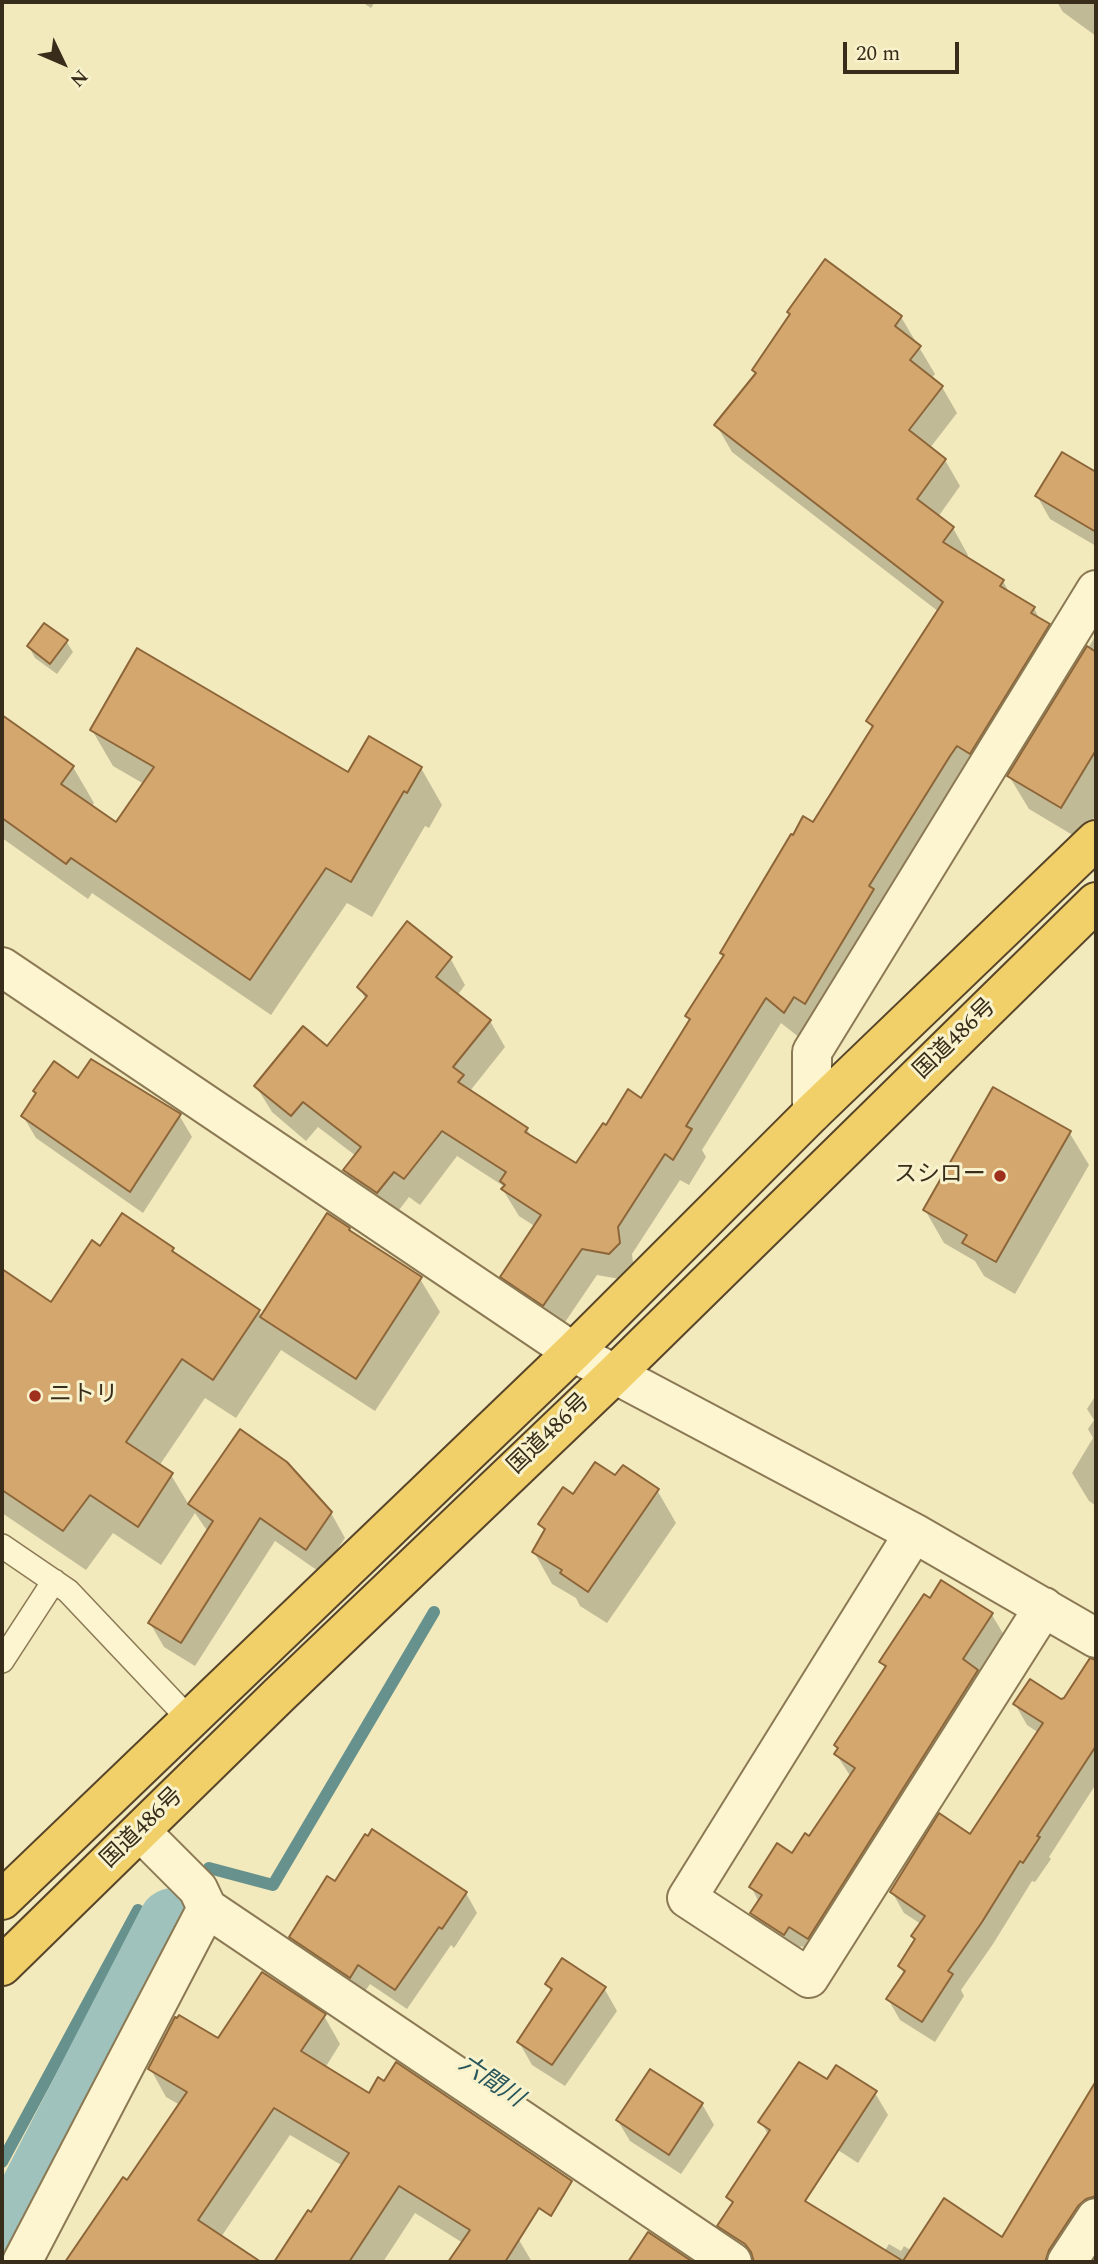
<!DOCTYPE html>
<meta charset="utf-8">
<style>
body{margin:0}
#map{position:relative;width:1098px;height:2264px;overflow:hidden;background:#f2e9bc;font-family:Spectral,serif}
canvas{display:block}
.frame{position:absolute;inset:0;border:4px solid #382d1a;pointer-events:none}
.north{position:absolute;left:28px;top:28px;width:70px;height:70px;-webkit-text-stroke:5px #f8f2cc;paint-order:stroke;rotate:134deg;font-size:19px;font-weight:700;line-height:28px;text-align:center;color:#382d1a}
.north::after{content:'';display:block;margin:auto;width:24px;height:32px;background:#382d1a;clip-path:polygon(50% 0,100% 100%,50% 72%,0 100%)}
.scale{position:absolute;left:843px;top:42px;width:116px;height:32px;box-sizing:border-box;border:4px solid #382d1a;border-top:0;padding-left:9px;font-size:21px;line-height:24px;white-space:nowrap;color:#382d1a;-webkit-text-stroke:5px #f8f2cc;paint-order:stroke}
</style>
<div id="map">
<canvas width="1098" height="2264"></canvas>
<div class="frame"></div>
<div class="north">N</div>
<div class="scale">20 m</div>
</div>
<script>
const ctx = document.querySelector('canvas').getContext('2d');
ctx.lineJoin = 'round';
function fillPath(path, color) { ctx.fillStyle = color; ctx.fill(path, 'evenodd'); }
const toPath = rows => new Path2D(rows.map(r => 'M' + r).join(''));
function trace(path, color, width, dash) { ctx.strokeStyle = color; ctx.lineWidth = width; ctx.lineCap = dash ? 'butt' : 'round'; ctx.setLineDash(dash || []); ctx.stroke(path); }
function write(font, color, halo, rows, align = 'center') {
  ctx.font = font + ' Spectral,"Noto Sans JP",serif'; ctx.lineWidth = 6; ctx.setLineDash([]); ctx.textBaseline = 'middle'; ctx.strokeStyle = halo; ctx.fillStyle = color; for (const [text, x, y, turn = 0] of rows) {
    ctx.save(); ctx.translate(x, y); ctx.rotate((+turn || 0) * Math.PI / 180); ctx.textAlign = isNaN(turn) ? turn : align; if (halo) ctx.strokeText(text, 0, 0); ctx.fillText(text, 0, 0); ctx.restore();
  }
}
fillPath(toPath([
 [362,2,375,2,371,8],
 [1057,2,1096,2,1096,36,1063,12],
 [901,317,935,374,931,379,942,387,957,413,930,448,945,460,960,486,938,517,953,528,968,555,966,558,1003,581,1010,594,1034,608,1040,620,1048,625,1063,651,800,1038,781,1023,702,1150,706,1157,689,1185,680,1180,632,1254,634,1270,625,1280,597,1275,559,1331,518,1303,502,1277,536,1227,519,1216,503,1190,505,1187,457,1156,420,1205,409,1197,392,1219,360,1197,345,1170,356,1156,318,1127,306,1141,272,1112,256,1086,327,1048,366,1000,359,987,450,958,465,985,457,996,490,1021,505,1047,470,1091,527,1129,532,1138,577,1166,606,1127,642,1100,690,1022,687,1016,724,957,722,953,814,824,873,729,868,721,939,612,732,452,717,426],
 [1063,454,1096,474,1096,546,1050,519,1037,496],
 [1096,635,1096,814,1081,840,1029,809,1009,776],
 [66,641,73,652,57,674,35,658,29,647],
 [2,717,73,767,94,803,91,807,117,825,144,784,113,766,92,730,349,774,421,768,442,805,429,828,425,826,372,917,347,903,271,1015,92,893,88,899,2,838],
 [78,1081,179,1115,192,1137,143,1213,36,1138,23,1116,37,1095,35,1091],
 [1069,1132,1089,1165,1015,1294,984,1276,975,1261,944,1243,925,1210],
 [349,1229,351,1234,420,1279,440,1312,375,1411,281,1350,236,1418,205,1398,159,1466,171,1475,189,1505,241,1432,331,1513,345,1538,321,1573,275,1541,195,1666,164,1647,150,1623,208,1532,195,1513,161,1565,113,1533,86,1570,2,1513,2,1271,51,1304,101,1249,172,1250,176,1255,259,1311,262,1317],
 [1096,1395,1096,1506,1089,1501,1072,1473,1093,1438,1088,1429,1094,1420,1087,1409],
 [657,1490,676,1523,607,1623,580,1606,576,1598,552,1584,534,1552,545,1532,540,1524,574,1496],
 [992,1615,1004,1635,978,1673,989,1692,820,1958,801,1946,796,1954,764,1934,752,1913,759,1902,751,1887,793,1855,810,1839,851,1777,836,1754,839,1750,836,1745,886,1670,881,1662],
 [1085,1670,1096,1677,1096,1784,1049,1857,1051,1859,1035,1882,1032,1881,993,1944,961,1990,964,1996,935,2042,900,2020,888,1999,904,1974,900,1966,915,1940,913,1936,921,1924,904,1913,892,1892,970,1836,1039,1733,1027,1725,1015,1704,1065,1699],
 [335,1884,466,1893,477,1913,454,1948,451,1945,407,2009,370,1984,361,1997,303,1957,291,1937],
 [547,1984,604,1988,617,2011,565,2086,532,2065,519,2042,552,1993],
 [324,2016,340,2044,325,2068,519,2240,532,2262,451,2262,463,2243,415,2213,383,2262,276,2262,308,2212,311,2215,343,2166,290,2135,221,2237,257,2262,67,2262,123,2180,127,2183,180,2105,166,2097,150,2068,219,2040],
 [827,2082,875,2093,888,2115,858,2163,818,2137,774,2145,761,2122],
 [1096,2102,1096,2227,1071,2262,778,2262,813,2208,884,2252,889,2244,901,2251,904,2246,912,2251,1002,2239],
 [702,2104,714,2125,681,2174,630,2141,618,2121]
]), '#0003');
trace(toPath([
 [209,1868,273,1885,434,1612],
 [2,2162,138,1910]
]), '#67918c', 12);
trace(toPath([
 [2,2255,173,1923]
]), '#a0c2bd', 70);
const building = toPath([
 [825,259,902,316,895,326,921,346,910,360,943,386,909,430,946,459,917,499,954,527,943,542,1004,580,1000,586,1035,607,1031,613,1050,624,970,754,957,746,950,756,869,886,874,889,805,1004,794,997,784,1013,766,998,686,1126,692,1129,673,1160,665,1154,618,1227,620,1243,609,1254,582,1249,543,1306,500,1277,541,1215,501,1189,505,1185,500,1181,506,1172,442,1131,404,1179,394,1172,377,1193,343,1170,361,1147,303,1102,291,1116,254,1086,303,1026,327,1046,367,996,357,987,407,921,452,957,436,977,491,1020,453,1067,464,1075,458,1082,528,1128,525,1132,576,1163,603,1123,606,1125,628,1089,641,1098,690,1019,685,1016,724,955,720,953,791,834,793,835,803,816,813,822,873,726,866,721,943,602,714,425,756,373,752,370,790,314,787,312,825,259],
 [1062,452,1096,472,1096,532,1035,496,1062,452],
 [44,623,68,640,50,664,27,646,44,623],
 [1087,646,1096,652,1096,750,1061,808,1007,776,1087,646],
 [137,648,348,772,369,736,422,767,407,793,404,791,351,882,326,868,250,980,71,858,66,864,2,818,2,715,74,766,61,784,116,822,154,767,90,730,137,648],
 [91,1059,181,1114,130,1192,21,1116,36,1093,33,1091,54,1061,78,1078,91,1059],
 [993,1087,1071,1131,996,1262,962,1243,967,1235,923,1210,993,1087],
 [122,1213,174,1248,172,1251,260,1310,213,1380,182,1359,126,1442,173,1473,138,1527,90,1495,63,1531,2,1490,2,1269,51,1302,92,1240,100,1246,122,1213],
 [327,1213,350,1228,349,1230,422,1277,356,1379,260,1317,327,1213],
 [240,1429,287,1462,332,1512,306,1550,260,1518,181,1643,148,1623,213,1521,188,1504,240,1429],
 [595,1462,615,1475,623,1465,659,1489,588,1592,560,1573,562,1570,532,1552,545,1529,538,1524,563,1487,573,1494,595,1462],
 [941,1580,993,1613,963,1659,978,1670,808,1939,789,1927,784,1935,750,1913,762,1895,749,1887,777,1843,792,1853,805,1833,809,1836,855,1768,834,1754,838,1748,834,1745,886,1666,879,1662,924,1594,930,1598,941,1580],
 [1090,1658,1096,1660,1096,1746,1037,1836,1040,1837,1023,1863,1020,1861,982,1922,948,1971,953,1974,922,2022,886,1999,905,1971,898,1966,915,1939,911,1936,925,1916,890,1892,939,1813,970,1834,1043,1723,1013,1704,1030,1679,1061,1699,1064,1698,1090,1658],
 [372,1829,467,1892,442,1929,439,1927,395,1990,358,1965,350,1978,289,1937,327,1876,335,1881,365,1834,368,1836,372,1829],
 [562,1958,606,1987,552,2065,517,2042,552,1989,545,1984,562,1958],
 [262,1972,326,2014,301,2051,369,2093,378,2077,384,2081,396,2062,572,2181,551,2216,539,2208,505,2262,448,2262,470,2230,399,2186,349,2262,274,2262,308,2210,311,2212,349,2153,274,2108,198,2220,261,2262,65,2262,123,2177,127,2180,187,2092,148,2069,175,2017,177,2018,179,2015,218,2038,262,1972],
 [799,2062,827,2079,836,2065,877,2091,805,2201,903,2261,944,2198,1002,2237,1096,2081,1096,2196,1086,2199,1078,2206,1049,2250,1045,2262,754,2262,751,2252,745,2244,717,2226,733,2202,726,2197,770,2130,758,2122,799,2062],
 [650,2069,703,2103,669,2155,616,2120,650,2069],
 [648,2232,693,2262,628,2262,648,2232]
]);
fillPath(building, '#d4a76e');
trace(building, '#8c6538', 2);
const service = toPath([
 [2,1546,68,1591,190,1720],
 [2,1661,54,1581]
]);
const minor = toPath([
 [2,967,573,1352,914,1533,1096,1638],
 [812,1113,812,1052,1096,590],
 [914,1533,687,1898,809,1978,1044,1607],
 [207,1908,732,2262],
 [22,2262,207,1908,198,1889,141,1832],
 [1067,2262,1096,2218]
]);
const trunk = toPath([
 [2,1900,573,1352,812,1113,1096,840],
 [2,1966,279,1695,614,1375,1096,902]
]);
trace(service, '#8b7954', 26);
trace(minor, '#8b7954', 42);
trace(trunk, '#584529', 42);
trace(service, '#fcf5d0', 23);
trace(minor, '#fcf5d0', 38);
trace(trunk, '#f2d069', 38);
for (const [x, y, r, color] of [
 [1000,1176,7,"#9f301e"],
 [35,1396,7,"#9f301e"]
]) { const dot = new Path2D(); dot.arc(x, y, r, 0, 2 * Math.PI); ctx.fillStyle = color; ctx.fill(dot); trace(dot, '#f8f2cc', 2.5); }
write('23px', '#382d1a', '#f8f2cc', [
 ["国道486号",956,1040,-44],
 ["国道486号",550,1435,-44],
 ["国道486号",143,1829,-44]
]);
write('23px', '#382d1a', '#f8f2cc', [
 ["スシロー",986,1176],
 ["ニトリ",49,1396,"left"]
], 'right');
write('italic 24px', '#28565a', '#f8f2cc', [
 ["六間川",490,2083,34]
]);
</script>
